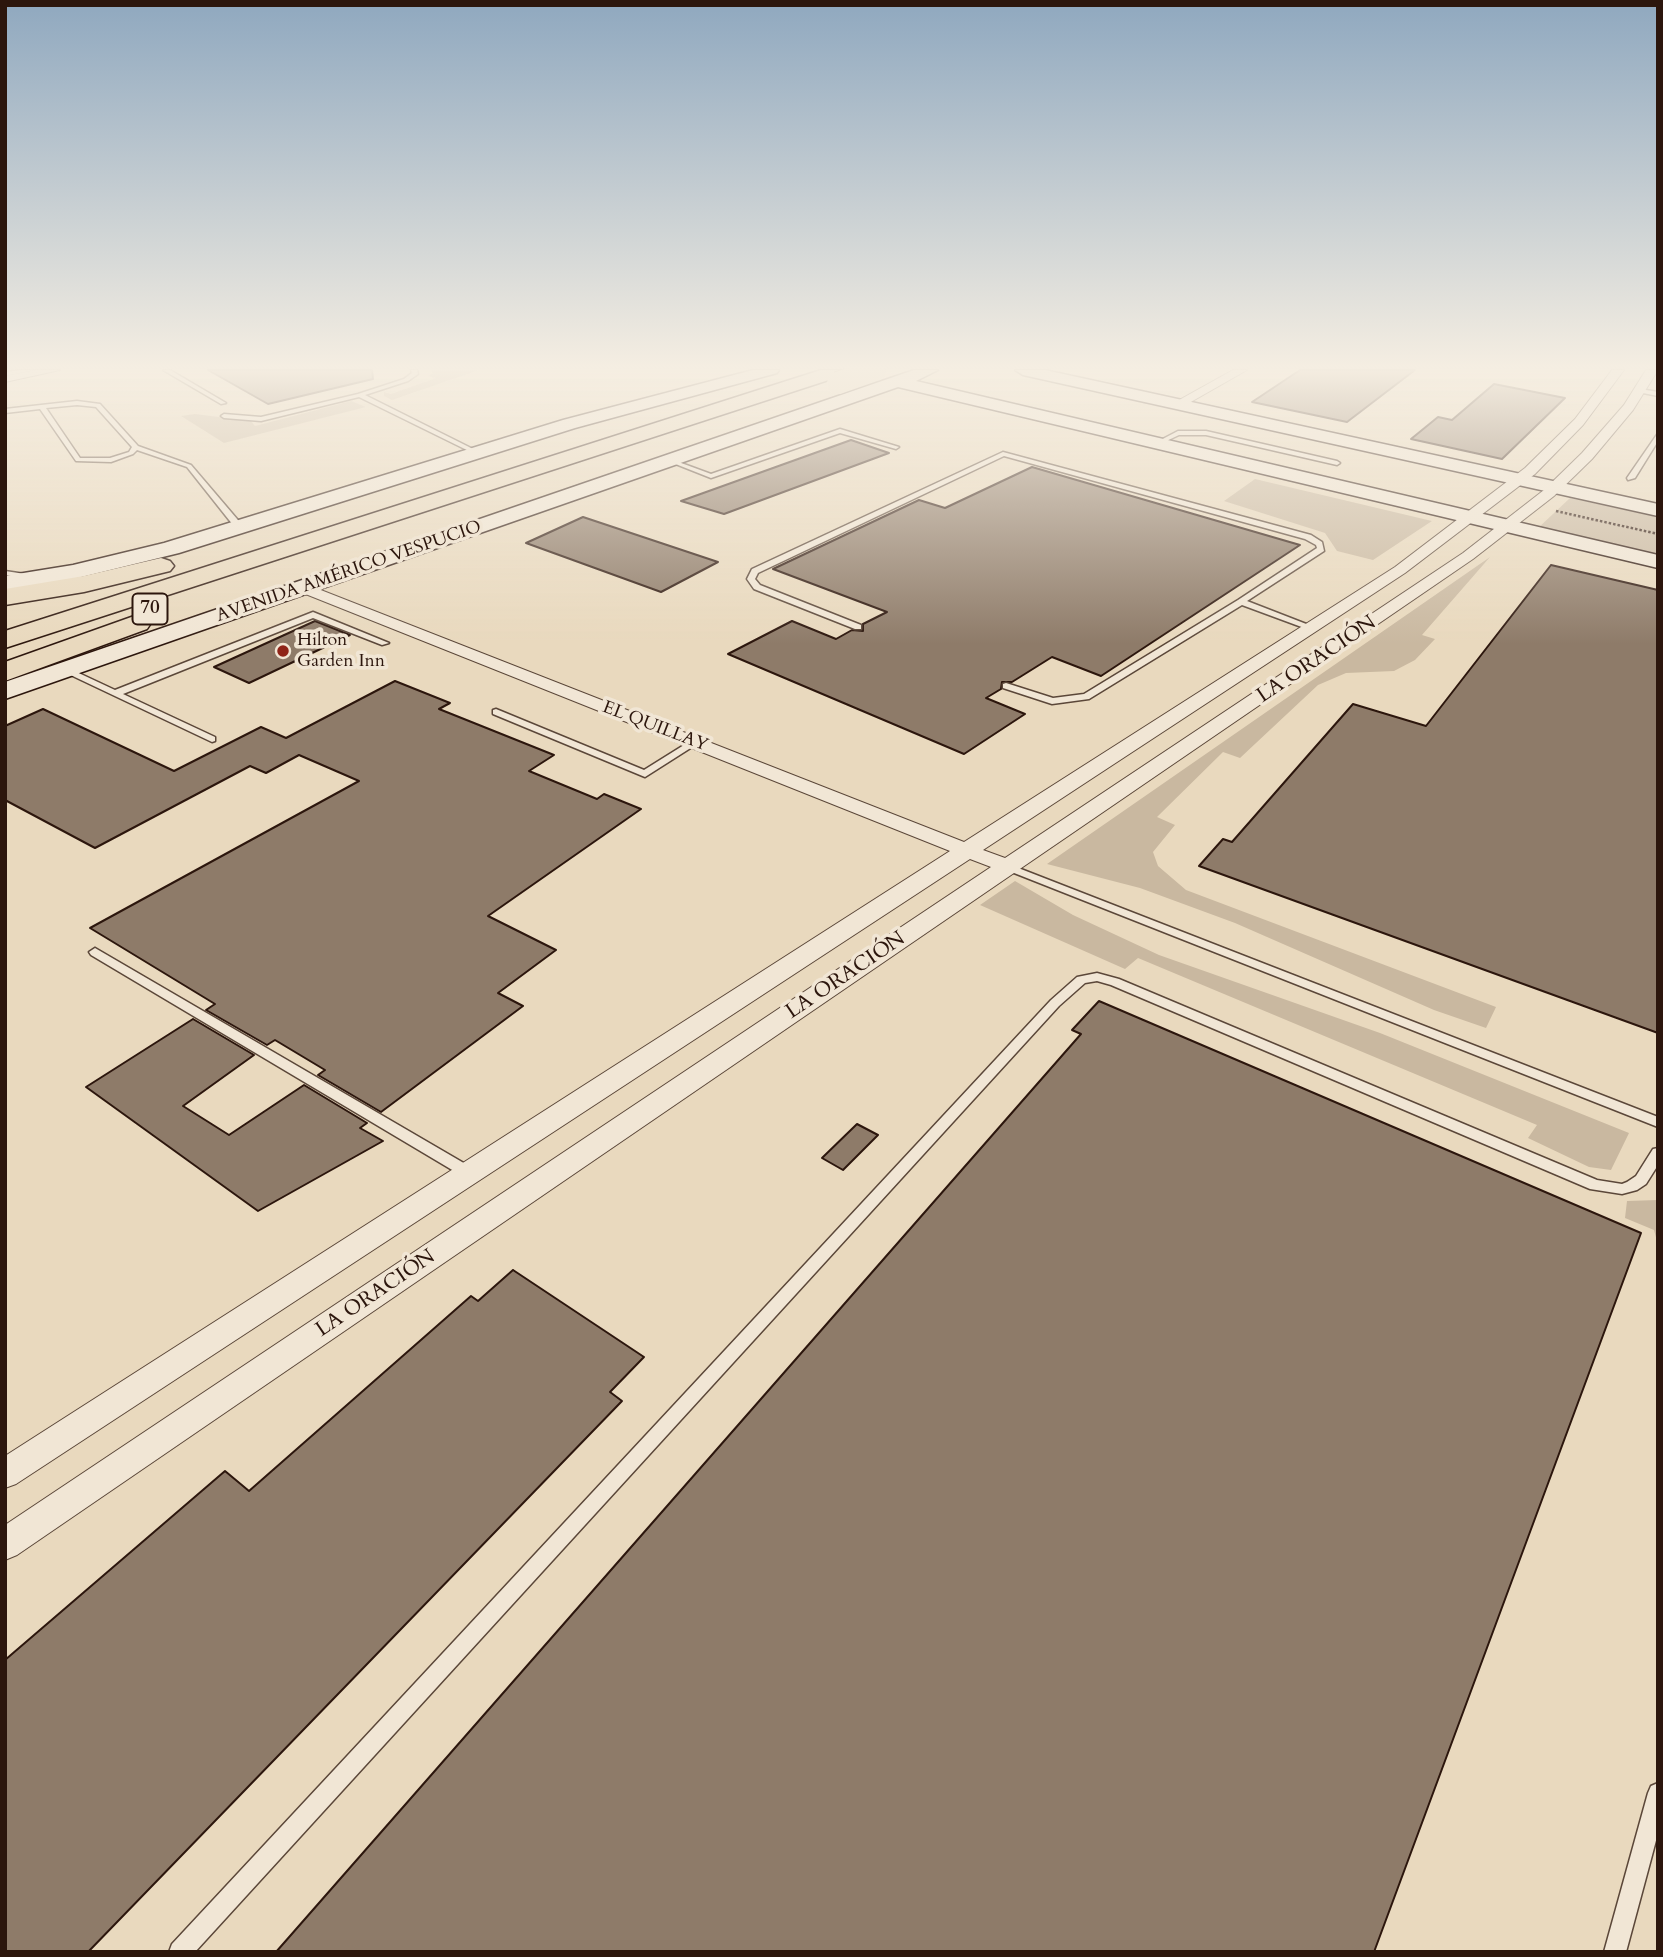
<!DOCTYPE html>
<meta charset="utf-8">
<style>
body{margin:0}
#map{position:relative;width:1663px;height:1957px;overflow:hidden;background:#e9d9be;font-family:Cardo,serif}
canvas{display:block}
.frame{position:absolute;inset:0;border:7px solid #2c160d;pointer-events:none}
</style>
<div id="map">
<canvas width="1663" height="1957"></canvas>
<div class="frame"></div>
</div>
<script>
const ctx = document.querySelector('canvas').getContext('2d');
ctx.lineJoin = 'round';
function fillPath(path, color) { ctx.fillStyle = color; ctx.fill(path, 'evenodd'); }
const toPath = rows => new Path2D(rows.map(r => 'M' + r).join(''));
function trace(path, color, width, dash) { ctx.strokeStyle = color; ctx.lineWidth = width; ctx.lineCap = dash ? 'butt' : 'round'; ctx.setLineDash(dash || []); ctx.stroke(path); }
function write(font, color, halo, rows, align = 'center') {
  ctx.font = font + ' Cardo,serif'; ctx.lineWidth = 7; ctx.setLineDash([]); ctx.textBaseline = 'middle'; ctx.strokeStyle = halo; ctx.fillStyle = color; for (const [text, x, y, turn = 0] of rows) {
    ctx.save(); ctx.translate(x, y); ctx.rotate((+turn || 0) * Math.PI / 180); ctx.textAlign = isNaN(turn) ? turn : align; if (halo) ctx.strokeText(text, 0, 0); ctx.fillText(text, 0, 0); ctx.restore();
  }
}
fillPath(toPath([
 [431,370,479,370,392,400,384,396,384,392,391,394,436,378,428,376,433,373],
 [351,401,366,407,224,443,181,416,195,414,251,421,255,426],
 [1255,479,1432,521,1373,560,1337,551,1325,533,1224,501],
 [1570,498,1658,517,1658,557,1537,529],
 [1490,557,1422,635,1435,639,1415,660,1394,671,1346,673,1318,685,1240,758,1223,752,1157,817,1175,825,1153,852,1158,866,1186,890,1496,1007,1486,1028,1434,1010,1235,923,1140,888,1047,864],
 [1015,881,1073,915,1159,955,1380,1033,1629,1133,1611,1170,1589,1167,1528,1138,1537,1125,1138,958,1125,969,980,905],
 [1658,1200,1658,1245,1654,1230,1625,1218,1627,1201]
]), '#c9b8a0');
const building = toPath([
 [208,370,372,370,373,379,268,404,208,370],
 [1300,370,1415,370,1347,422,1252,402,1300,370],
 [1494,384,1565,398,1502,459,1411,439,1438,417,1452,420,1494,384],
 [851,440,889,453,724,514,681,501,851,440],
 [1032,467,1300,545,1101,676,1052,657,1012,682,1002,682,1001,689,986,698,1025,714,964,754,728,654,792,621,836,639,852,630,863,631,863,624,887,612,773,569,919,500,945,508,1032,467],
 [583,517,718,562,661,592,526,543,583,517],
 [1551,565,1658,590,1658,1033,1199,866,1223,839,1232,842,1353,704,1426,726,1551,565],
 [315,621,350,635,249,683,214,667,315,621],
 [395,681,450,703,439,709,554,755,529,771,597,799,604,794,641,809,488,916,556,950,498,993,523,1006,381,1112,318,1075,325,1070,275,1040,267,1045,206,1010,215,1004,90,928,359,781,299,755,266,773,250,766,95,848,5,800,5,726,43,709,174,771,261,727,286,738,395,681],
 [1099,1001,1641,1233,1374,1952,276,1952,1081,1034,1072,1030,1099,1001],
 [193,1019,254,1055,183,1106,229,1135,304,1085,367,1123,360,1128,383,1141,258,1211,86,1087,193,1019],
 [857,1124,878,1135,843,1170,822,1158,857,1124],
 [513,1270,644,1357,610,1392,622,1401,88,1952,5,1952,5,1660,225,1471,249,1491,471,1296,478,1301,513,1270]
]);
fillPath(building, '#8e7b69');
trace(building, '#2c160d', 2);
const lane = toPath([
 [21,370,35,370,5,376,5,372,21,370],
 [163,370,170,370,226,403,221,404,163,370],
 [411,370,417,370,418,374,408,381,365,395,479,452,479,454,475,454,359,397,261,421,224,418,221,416,224,414,261,417,358,394,404,379,412,373,411,370],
 [1640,389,1658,392,1658,396,1638,392,1640,389],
 [77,401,100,404,138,446,191,465,243,526,243,530,237,530,187,467,137,450,133,454,111,462,76,461,40,409,5,413,5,409,77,401],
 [77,405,96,407,132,447,129,452,110,458,80,458,46,408,77,405],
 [840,429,899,447,896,449,840,433,711,478,668,461,673,460,711,474,840,429],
 [1206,431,1337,461,1340,463,1337,465,1206,435,1179,435,1160,444,1155,443,1178,431,1206,431],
 [1658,433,1658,441,1635,478,1628,480,1627,478,1658,433],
 [1003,452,1311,535,1322,542,1324,551,1247,601,1314,627,1307,629,1242,605,1089,699,1052,704,1003,688,1003,684,1006,683,1053,698,1084,694,1238,600,1317,548,1316,545,1305,539,1004,456,758,573,755,579,760,585,861,625,861,629,855,629,754,589,747,579,752,569,1003,452],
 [5,571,32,575,36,577,32,579,5,575,5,571],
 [313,612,389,643,382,645,313,618,123,694,215,737,215,741,212,742,60,670,65,667,68,668,115,690,313,612],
 [496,709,644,770,692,740,698,740,700,742,645,777,493,714,493,710,496,709],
 [1008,864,1658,1117,1658,1127,1004,869,1002,867,1004,865,1008,864],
 [95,948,474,1169,476,1173,474,1177,469,1178,464,1177,91,955,89,952,95,948],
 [1097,973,1119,979,1597,1180,1622,1184,1627,1182,1636,1176,1653,1149,1658,1148,1658,1165,1646,1184,1637,1190,1622,1194,1590,1189,1111,985,1097,981,1085,983,1059,1006,195,1952,169,1952,172,1944,1051,1000,1077,977,1097,973],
 [1658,1783,1658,1833,1626,1952,1604,1952,1648,1793,1651,1786,1658,1783]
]);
const street = toPath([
 [36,370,60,370,5,382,5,376,36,370],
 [1233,370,1247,370,1182,407,1172,404,1233,370],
 [1612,370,1624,370,1583,425,1535,474,1405,573,983,850,1005,858,1463,553,1544,490,1582,453,1624,405,1646,370,1658,370,1633,410,1592,459,1554,496,1473,559,17,1555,5,1560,5,1525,991,867,970,859,16,1484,5,1488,5,1456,950,851,298,591,298,585,308,585,964,842,1395,567,1525,468,1575,419,1612,370]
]);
const secondary = toPath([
 [753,370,779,370,777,373,575,428,179,553,73,579,5,590,5,576,73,565,164,543,563,420,753,370],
 [914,370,938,370,916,381,1658,555,1658,568,898,387,5,699,5,682,914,370],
 [1015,370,1045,370,1658,504,1658,516,1023,375,1015,370]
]);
const highway = toPath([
 [821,370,850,370,847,374,5,648,5,631,821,370],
 [161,558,170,561,174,566,170,571,84,592,5,605,5,589,84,576,161,558],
 [137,615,147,617,151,623,147,629,5,681,5,662,137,615]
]);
trace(lane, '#5b4739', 3);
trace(street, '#5b4739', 2);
trace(secondary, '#2c160d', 3);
trace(highway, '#2c160d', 3);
trace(toPath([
 [1556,511,1658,534]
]), '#2c160d', 2.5, [2.5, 2]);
fillPath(lane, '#f1e6d5');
fillPath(street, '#f1e6d5');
fillPath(secondary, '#f1e6d5');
fillPath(highway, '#e9d9be');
const highwayBridge = toPath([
 [838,383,875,370]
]);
trace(highwayBridge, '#2c160d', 24, []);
trace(highwayBridge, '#e9d9be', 22);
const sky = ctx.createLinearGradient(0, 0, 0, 644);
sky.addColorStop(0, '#8fa8bf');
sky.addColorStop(0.57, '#f5eee2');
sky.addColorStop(1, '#f5eee200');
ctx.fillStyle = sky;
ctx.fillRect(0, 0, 1663, 644);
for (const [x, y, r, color] of [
 [283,651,7,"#8f2418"]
]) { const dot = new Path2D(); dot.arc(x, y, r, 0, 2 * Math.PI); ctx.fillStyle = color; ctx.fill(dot); trace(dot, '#f1e6d5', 2.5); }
write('18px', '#2c160d', '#f1e6d5', [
 ["AVENIDA AMÉRICO VESPUCIO",349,572,-19],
 ["EL QUILLAY",655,727,21]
]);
write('18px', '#2c160d', '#f1e6d5', [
 ["Hilton",297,641],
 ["Garden Inn",297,662]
], 'left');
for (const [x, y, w] of [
 [150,609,35]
]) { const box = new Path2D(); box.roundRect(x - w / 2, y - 15.5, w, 31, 5); ctx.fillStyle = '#f1e6d5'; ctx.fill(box); trace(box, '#2c160d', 2); }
write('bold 19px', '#2c160d', null, [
 ["70",150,609]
]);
write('21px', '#2c160d', '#f1e6d5', [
 ["LA ORACIÓN",1317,660,-34],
 ["LA ORACIÓN",846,976,-34],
 ["LA ORACIÓN",376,1294,-34]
]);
</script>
